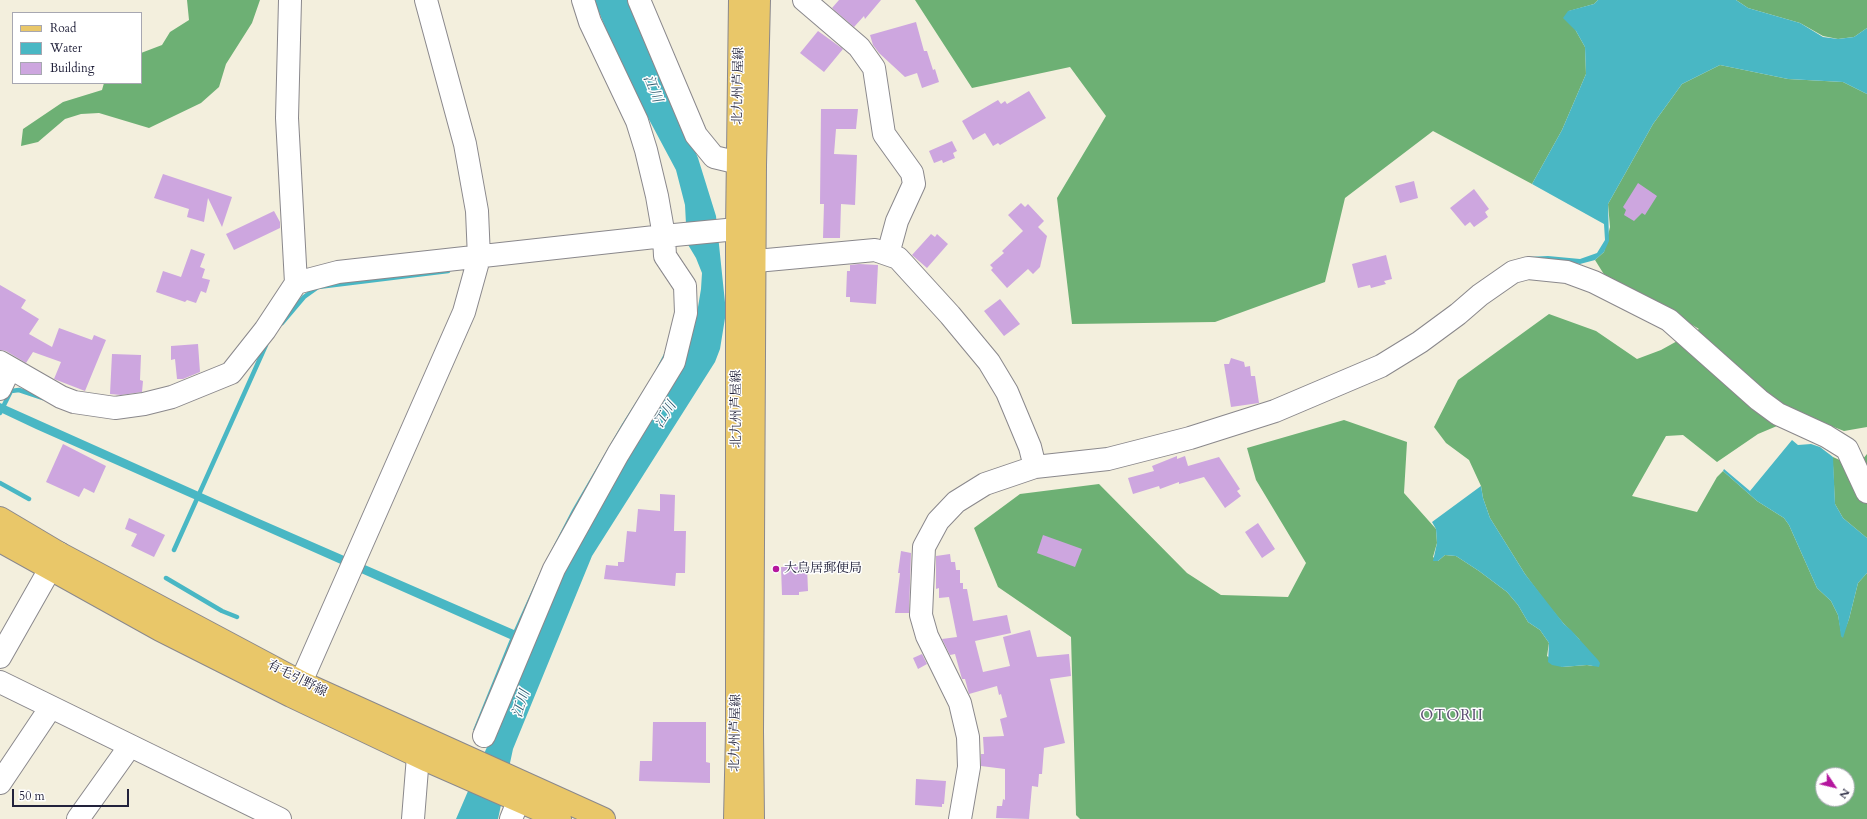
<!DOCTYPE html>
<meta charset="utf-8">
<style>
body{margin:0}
#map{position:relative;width:1867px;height:819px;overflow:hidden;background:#f3efdd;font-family:Cardo,serif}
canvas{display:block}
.legend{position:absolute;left:12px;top:12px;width:130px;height:72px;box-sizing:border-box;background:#fff;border:1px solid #a7a7b1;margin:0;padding:5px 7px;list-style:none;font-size:12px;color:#22223b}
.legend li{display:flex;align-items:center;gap:8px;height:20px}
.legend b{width:20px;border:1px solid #a7a7b1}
.north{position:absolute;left:1815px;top:767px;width:40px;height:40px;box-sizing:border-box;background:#fff;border:1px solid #a7a7b1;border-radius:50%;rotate:125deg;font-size:11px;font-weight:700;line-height:16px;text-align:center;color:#22223b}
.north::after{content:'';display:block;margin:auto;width:14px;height:18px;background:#b5179e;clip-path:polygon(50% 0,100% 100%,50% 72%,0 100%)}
.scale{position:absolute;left:12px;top:789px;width:117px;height:18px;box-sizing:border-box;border:2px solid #22223b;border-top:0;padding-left:5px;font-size:12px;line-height:14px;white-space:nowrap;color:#22223b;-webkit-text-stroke:3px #fff;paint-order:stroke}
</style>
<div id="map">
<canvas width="1867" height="819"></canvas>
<ul class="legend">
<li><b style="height:5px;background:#e9c769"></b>Road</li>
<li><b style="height:11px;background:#49b7c4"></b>Water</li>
<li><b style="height:11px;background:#cda6df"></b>Building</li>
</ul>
<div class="north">N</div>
<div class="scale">50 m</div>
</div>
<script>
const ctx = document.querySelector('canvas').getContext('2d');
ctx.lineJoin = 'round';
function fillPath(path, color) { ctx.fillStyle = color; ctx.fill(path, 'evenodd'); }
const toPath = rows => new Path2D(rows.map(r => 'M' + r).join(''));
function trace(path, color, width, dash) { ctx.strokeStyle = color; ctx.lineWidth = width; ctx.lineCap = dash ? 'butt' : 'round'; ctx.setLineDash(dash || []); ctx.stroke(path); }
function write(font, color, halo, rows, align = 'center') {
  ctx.font = font + ' Cardo,"Noto Serif JP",serif'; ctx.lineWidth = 3; ctx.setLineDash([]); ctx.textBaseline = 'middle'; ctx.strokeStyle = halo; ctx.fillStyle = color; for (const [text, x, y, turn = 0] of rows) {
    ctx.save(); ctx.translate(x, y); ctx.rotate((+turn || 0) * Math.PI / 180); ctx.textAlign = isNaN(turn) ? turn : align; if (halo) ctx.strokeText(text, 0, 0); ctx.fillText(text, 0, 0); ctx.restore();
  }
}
fillPath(toPath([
 [187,0,260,0,252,23,226,64,219,87,201,103,149,128,99,113,81,114,65,119,38,142,21,146,23,129,63,102,102,90,104,83,141,83,141,53,162,45,170,32,189,20],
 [915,0,1598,0,1594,4,1569,11,1576,31,1585,47,1586,74,1562,130,1532,184,1433,131,1345,198,1325,282,1215,322,1072,324,1057,198,1106,116,1070,67,972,88],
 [1736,0,1867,0,1867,28,1854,37,1838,39,1823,36,1800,23,1748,8],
 [1720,65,1788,79,1843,82,1867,94,1867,427,1844,431,1803,415,1758,434,1717,462,1683,435,1666,436,1632,496,1697,512,1717,477,1723,471,1757,501,1784,518,1789,525,1817,588,1831,601,1838,615,1842,637,1849,619,1858,583,1867,573,1867,819,1080,819,1076,815,1071,637,998,587,974,528,1020,494,1099,484,1187,573,1221,595,1288,597,1306,563,1256,480,1247,448,1344,420,1407,442,1404,493,1436,529,1437,543,1433,557,1438,561,1445,555,1456,556,1479,571,1507,592,1518,605,1528,622,1540,630,1549,643,1547,656,1562,667,1587,665,1593,666,1579,639,1564,624,1547,604,1525,574,1490,518,1483,498,1481,486,1469,460,1446,443,1434,427,1458,380,1549,314,1596,331,1637,359,1661,350,1699,329,1633,290,1605,276,1595,260,1604,252,1610,227,1608,204,1653,124,1682,84],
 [1823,775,1847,775,1847,799,1823,799],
 [1867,454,1867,538,1843,518,1835,504,1833,465,1833,457,1844,462,1862,460]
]), '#6db074');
fillPath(toPath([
 [594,0,630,0,698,158,716,216,726,312,720,349,715,362,592,556,513,749,498,819,456,819,493,733,473,730,510,639,36,429,0,412,0,403,257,518,514,630,542,568,572,510,622,424,653,375,668,346,673,329,678,291,670,351,565,559,689,346,696,319,701,289,702,273,696,258,687,243,685,205,676,170,637,97,614,49],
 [1598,0,1736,0,1748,8,1800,23,1823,37,1838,39,1854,37,1867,28,1867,94,1843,82,1788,79,1720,65,1682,84,1653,124,1608,204,1609,241,1604,252,1595,260,1580,264,1550,259,1525,260,1526,257,1548,256,1580,259,1597,253,1605,240,1604,224,1532,184,1562,130,1586,74,1585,47,1576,31,1563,18,1568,11,1594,4],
 [1792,440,1798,445,1811,444,1820,447,1833,457,1835,504,1843,518,1867,538,1867,573,1858,583,1849,619,1843,638,1841,636,1838,615,1831,601,1817,588,1789,525,1784,518,1757,501,1723,471,1724,469,1750,491],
 [1481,486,1483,498,1490,518,1525,574,1564,624,1571,630,1598,660,1600,663,1599,667,1587,665,1562,667,1552,665,1548,662,1549,643,1540,630,1528,622,1518,605,1507,592,1479,571,1456,556,1445,555,1438,561,1433,561,1437,543,1436,529,1432,522]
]), '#49b7c4');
trace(toPath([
 [282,323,304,297,318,287,448,271],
 [0,413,11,391,19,390,43,398],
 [0,483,29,499],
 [174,550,266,345],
 [166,578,222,611,237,617]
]), '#49b7c4', 4.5);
fillPath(toPath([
 [839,0,881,0,865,19,864,16,854,27,832,8],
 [916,22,924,51,927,51,933,70,935,69,939,82,922,88,917,73,905,77,879,53,873,45,870,35],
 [818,31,843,49,824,72,800,53],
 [1029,91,1046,118,1000,145,998,143,993,146,985,133,973,140,962,121,998,100,1001,104,1005,101,1007,104],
 [821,109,858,109,856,129,836,129,834,154,857,155,855,205,841,204,840,238,823,238,824,204,820,204],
 [952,141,957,151,953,153,955,158,943,163,942,160,934,163,929,151],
 [163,174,232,197,222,227,208,198,204,222,187,217,189,209,154,198],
 [1414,181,1418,198,1400,203,1395,186],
 [1638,183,1657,196,1645,215,1642,213,1634,221,1624,215,1626,210,1623,207],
 [1474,189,1489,209,1485,212,1488,217,1474,227,1470,222,1465,226,1450,208],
 [1021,203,1025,207,1028,204,1044,221,1038,227,1047,236,1040,267,1033,274,1028,269,1007,288,991,270,993,268,990,265,1004,253,1002,251,1023,231,1008,215],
 [274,211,280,222,280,228,234,250,226,234],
 [931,234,935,237,937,234,948,244,927,268,912,255],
 [191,249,205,254,200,267,205,269,202,278,210,280,206,293,201,291,196,303,187,300,185,302,156,292,163,271,181,277],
 [1386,255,1392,279,1384,281,1386,284,1371,288,1370,285,1358,288,1352,264],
 [859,264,878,265,876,304,850,302,850,297,846,297,847,271,850,271,850,265],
 [0,285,26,300,21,308,39,319,29,334,52,347,59,328,92,340,94,335,106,340,85,391,54,379,61,362,33,352,26,363,6,351,0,350],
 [1000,299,1020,324,1004,336,984,311],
 [198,344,200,372,183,379,177,379,175,359,171,360,171,346],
 [112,354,141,355,140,380,143,381,142,392,121,395,110,394],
 [1231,358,1244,362,1245,367,1250,366,1251,376,1255,376,1259,403,1231,407,1224,364,1229,364],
 [63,444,106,466,94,493,84,488,79,497,46,482],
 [1177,456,1177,459,1185,456,1188,466,1219,457,1240,489,1237,491,1241,496,1225,508,1204,477,1179,484,1179,482,1160,489,1159,486,1133,494,1128,478,1154,471,1152,466],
 [660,494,675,495,674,531,686,531,685,573,676,573,675,586,604,579,606,565,618,566,618,562,624,562,627,531,636,532,638,509,660,511],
 [129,518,165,535,154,557,131,546,137,534,125,529],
 [1258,523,1275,549,1262,558,1245,532],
 [1043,535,1082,549,1075,567,1037,553],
 [901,551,911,553,909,613,895,613,900,573,898,573],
 [950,554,951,562,955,562,956,570,960,570,960,583,963,583,963,589,967,589,973,621,1007,615,1011,633,975,641,983,672,1010,666,1003,637,1030,630,1037,657,1069,654,1071,676,1050,679,1065,743,1044,748,1042,774,1039,774,1038,787,1032,786,1029,819,996,818,997,806,1002,806,1003,799,1005,800,1005,769,981,766,981,754,984,754,983,737,1004,736,1000,719,1007,717,1001,694,999,695,997,686,969,694,965,679,962,679,955,654,950,655,942,639,957,637,949,597,939,598,939,588,936,589,936,556],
 [807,566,808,591,799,592,799,595,782,595,781,567],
 [922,654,927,664,918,669,913,658],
 [653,722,706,722,706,762,710,763,710,783,639,781,640,761,652,761],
 [916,779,946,781,944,804,942,804,942,807,915,805]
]), '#cda6df');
const minor = toPath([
 [639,0,696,135,714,157,739,163,755,165],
 [804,0,859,47,874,68,884,134,912,173,914,184,897,221,888,254],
 [756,261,875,250,898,258,950,315,989,362,1007,392,1030,447,1035,467],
 [296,283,338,272,664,236,737,229],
 [0,362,61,397,74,402,115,408,144,404,172,397,231,373,265,330,296,283,287,118,290,0],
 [0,389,10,368],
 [0,657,59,553],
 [0,682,280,819],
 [301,682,464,312,479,258,477,211,465,144,426,0],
 [484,736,554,569,618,454,674,362,686,313,685,286,665,256,664,236,657,196,646,150,637,121,590,22,583,0],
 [0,783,51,707],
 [78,819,130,746],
 [413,819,418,756,422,738],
 [511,819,519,799],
 [960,819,969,767,968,737,960,703,927,636,921,615,924,547,938,521,956,502,985,484,1035,467,1108,459,1190,438,1275,411,1381,366,1420,342,1458,314,1480,295,1513,272,1528,268,1567,272,1594,282,1669,320,1759,400,1778,414,1826,436,1847,449,1867,492]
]);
const major = toPath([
 [0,518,59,553,301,682,604,819],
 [0,541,160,630,291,696,428,761,560,819],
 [735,819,737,732,737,229,740,0],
 [753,819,752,731,755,165,759,0]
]);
trace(minor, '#8a888c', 24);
trace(major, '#8a888c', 24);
trace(minor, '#fff', 22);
trace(major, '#e9c769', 22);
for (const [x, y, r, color] of [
 [776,569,4,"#b5179e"]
]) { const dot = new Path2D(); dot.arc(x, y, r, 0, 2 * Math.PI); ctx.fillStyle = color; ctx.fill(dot); trace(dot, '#fff', 1.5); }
write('13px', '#22223b', '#fff', [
 ["北九州芦屋線",739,86,-89],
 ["北九州芦屋線",737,409,-90],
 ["有毛引野線",297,679,27],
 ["北九州芦屋線",736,733,-89]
]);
write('13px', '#22223b', '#fff', [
 ["大鳥居郵便局",784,569]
], 'left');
write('italic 14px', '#325e72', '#fff', [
 ["江川",652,89,68],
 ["江川",666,415,-58],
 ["江川",522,704,-72]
]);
ctx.letterSpacing = '1px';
write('15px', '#5e5074', '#fff', [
 ["OTORII",1452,717]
]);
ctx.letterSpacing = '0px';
</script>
